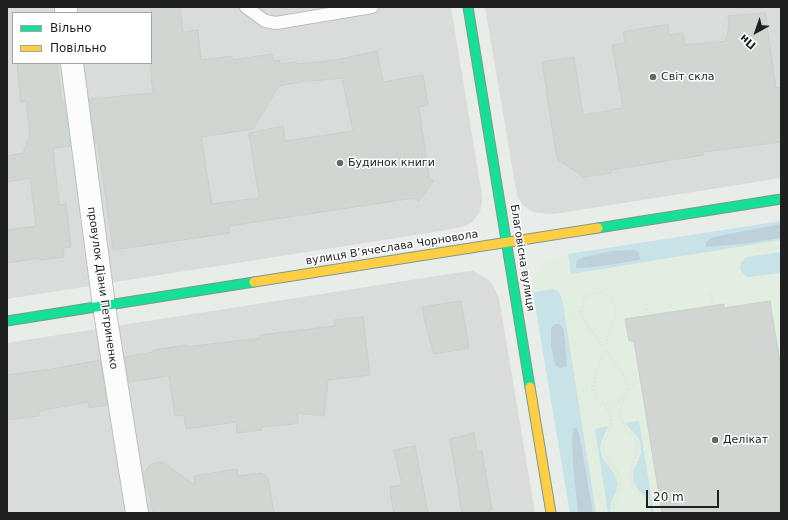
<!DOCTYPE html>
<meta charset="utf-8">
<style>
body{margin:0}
#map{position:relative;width:788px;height:520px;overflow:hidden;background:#e8edea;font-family:"DejaVu Sans",sans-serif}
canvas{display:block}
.frame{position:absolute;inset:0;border:8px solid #1f1f1f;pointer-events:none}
.legend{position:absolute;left:12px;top:12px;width:140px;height:52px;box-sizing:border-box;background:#fff;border:1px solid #a5a5a5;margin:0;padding:5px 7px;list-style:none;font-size:12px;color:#1f1f1f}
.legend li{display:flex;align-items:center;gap:8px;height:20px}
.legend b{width:20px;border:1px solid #a5a5a5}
.north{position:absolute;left:736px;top:12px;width:40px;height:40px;-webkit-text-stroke:3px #fff;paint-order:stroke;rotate:220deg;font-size:11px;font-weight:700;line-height:16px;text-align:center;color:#1f1f1f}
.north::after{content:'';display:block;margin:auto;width:14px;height:18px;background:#1f1f1f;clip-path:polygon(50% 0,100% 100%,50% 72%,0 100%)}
.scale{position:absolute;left:646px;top:490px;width:73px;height:18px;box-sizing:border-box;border:2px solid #1f1f1f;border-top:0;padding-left:5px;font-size:12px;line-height:14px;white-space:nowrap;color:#1f1f1f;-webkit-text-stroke:3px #fff;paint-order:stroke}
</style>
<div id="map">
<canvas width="788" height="520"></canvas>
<div class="frame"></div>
<ul class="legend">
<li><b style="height:5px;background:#16e098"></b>Вільно</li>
<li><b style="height:5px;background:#ffcf43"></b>Повільно</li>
</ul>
<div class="north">Пн</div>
<div class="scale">20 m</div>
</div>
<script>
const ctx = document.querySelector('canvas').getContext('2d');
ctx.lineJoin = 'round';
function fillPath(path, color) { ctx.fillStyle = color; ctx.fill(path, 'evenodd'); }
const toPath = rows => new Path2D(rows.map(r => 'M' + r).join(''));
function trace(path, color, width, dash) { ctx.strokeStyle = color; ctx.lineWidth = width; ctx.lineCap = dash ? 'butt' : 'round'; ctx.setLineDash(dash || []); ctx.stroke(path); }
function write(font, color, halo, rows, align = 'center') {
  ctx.font = font + ' "DejaVu Sans",sans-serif'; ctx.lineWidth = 3; ctx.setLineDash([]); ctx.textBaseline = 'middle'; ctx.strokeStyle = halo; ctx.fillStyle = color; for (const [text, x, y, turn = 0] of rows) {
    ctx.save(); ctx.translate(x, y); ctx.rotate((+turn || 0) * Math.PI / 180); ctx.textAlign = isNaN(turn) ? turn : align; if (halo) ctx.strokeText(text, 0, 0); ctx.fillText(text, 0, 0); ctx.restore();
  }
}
fillPath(toPath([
 [7,7,451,7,481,189,482,200,480,212,473,221,469,224,462,227,441,231,7,299],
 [13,13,151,13,151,63,13,63],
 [485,7,781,7,781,178,554,214,538,213,531,211,524,206,518,198,516,190],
 [473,271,490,281,495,289,499,298,535,513,7,513,7,343,462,272]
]), '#d9dcda');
fillPath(toPath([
 [781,221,781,513,570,513,534,299,534,278,537,271,541,266,552,259,568,254]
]), '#e2eedf');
fillPath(toPath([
 [781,221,781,240,571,274,568,254],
 [781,252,781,273,749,277,746,276,741,271,740,267,741,262,747,257],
 [552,289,558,291,562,298,596,513,570,513,534,299,534,292],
 [639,421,654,513,651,513,649,500,639,491,634,482,633,472,641,453,640,442,638,437,625,423],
 [608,426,601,442,600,449,603,459,614,473,618,483,616,492,611,502,610,513,608,513,595,429]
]), '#c8e3e8');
fillPath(toPath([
 [781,224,781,238,742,244,706,247,706,243,707,241,713,237],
 [634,250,639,253,640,258,639,260,595,267,578,268,576,267,577,260,585,257,612,251],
 [555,324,560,324,564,330,567,366,565,367,559,368,555,365,551,346,551,328],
 [574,428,577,428,580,438,593,513,578,513,573,464,572,436]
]), '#bed0da');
const building = toPath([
 [151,7,180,7,183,32,198,30,201,60,232,56,232,60,272,54,274,61,279,60,280,64,296,62,297,64,335,60,377,51,383,82,423,75,428,105,419,107,429,177,434,181,419,201,414,198,229,226,230,233,113,250,98,143,95,144,89,99,153,93,150,63,151,63,151,7],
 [342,78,353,131,285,141,283,126,249,133,259,198,212,204,201,137,253,129,279,86,300,82,342,78],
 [765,13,776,88,781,87,781,142,703,152,703,155,611,170,611,173,584,177,557,159,542,62,574,57,583,115,623,108,612,45,625,43,623,32,668,24,669,35,683,33,685,45,726,41,729,25,728,16,765,13],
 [17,63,57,63,62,103,65,102,70,146,53,148,59,205,66,204,71,247,63,248,64,257,40,260,39,258,7,263,7,230,36,226,30,178,7,182,7,156,23,153,30,134,26,101,21,102,17,63],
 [461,301,469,348,434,354,426,327,422,307,461,301],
 [770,301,781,368,781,513,662,513,634,341,629,341,625,319,724,304,724,308,770,301],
 [363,317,370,375,328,380,324,416,297,413,298,423,294,423,294,424,262,427,262,430,237,433,236,422,186,429,184,415,175,416,169,376,129,382,125,357,153,352,153,350,187,345,187,347,260,338,260,335,335,326,334,320,363,317],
 [100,360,107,405,89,408,88,402,39,411,39,416,7,420,7,375,52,369,100,360],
 [474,433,477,452,482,451,492,510,488,511,488,513,462,513,450,439,474,433],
 [415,446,428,513,394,513,390,492,391,491,390,487,402,485,394,450,415,446],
 [162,462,195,485,194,476,237,469,238,476,261,473,268,478,274,513,153,513,148,486,145,487,143,474,151,464,162,462]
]);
fillPath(building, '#d1d6d3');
trace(building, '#cad0cb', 1);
const lane = toPath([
 [246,7,265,21,276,23,372,7]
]);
const street = toPath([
 [66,7,66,13],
 [72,63,104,306,137,513]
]);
const fast = toPath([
 [468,7,530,387],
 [598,228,781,199],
 [7,321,254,282]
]);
const slow = toPath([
 [254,282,598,228],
 [530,387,551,513]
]);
trace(lane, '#bec0bf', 14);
trace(street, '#bec0bf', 24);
trace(fast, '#809792', 11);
trace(slow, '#809792', 11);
trace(toPath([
 [775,291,781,290],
 [711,294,712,306],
 [646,304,647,316],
 [570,313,581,311],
 [628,385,635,385],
 [582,391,594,390],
 [602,402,612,404,618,402,623,398],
 [613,513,613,505,620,489,621,482,619,474,604,453,603,446,611,426,611,417,606,407,596,397,593,386,595,378,604,348,615,315,616,310,614,302,609,296,598,292,588,295,584,299,581,308,582,315,586,323,604,348,626,378,627,382,628,389,621,406,620,416,624,425,632,435,637,443,637,452,632,465,630,475,632,484,634,488,646,500,647,505,647,513]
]), '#ddeadb', 2.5, [2, 2]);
trace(lane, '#fcfcfc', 12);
trace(street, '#fcfcfc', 22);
trace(fast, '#16e098', 9);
trace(slow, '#ffcf43', 9);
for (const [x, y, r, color] of [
 [653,77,4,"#656766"],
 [340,163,4,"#656766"],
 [715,440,4,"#656766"]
]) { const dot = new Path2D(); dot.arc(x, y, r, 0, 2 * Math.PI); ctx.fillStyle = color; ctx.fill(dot); trace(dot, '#fff', 1.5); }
write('11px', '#1f1f1f', '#fff', [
 ["Світ скла",661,77],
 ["Будинок книги",348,163],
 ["Делікат",723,440]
], 'left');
write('11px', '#1f1f1f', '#fff', [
 ["вулиця Вʼячеслава Чорновола",392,248,-9],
 ["Благовісна вулиця",522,258,81],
 ["провулок Діани Петриненко",102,288,82]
]);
</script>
